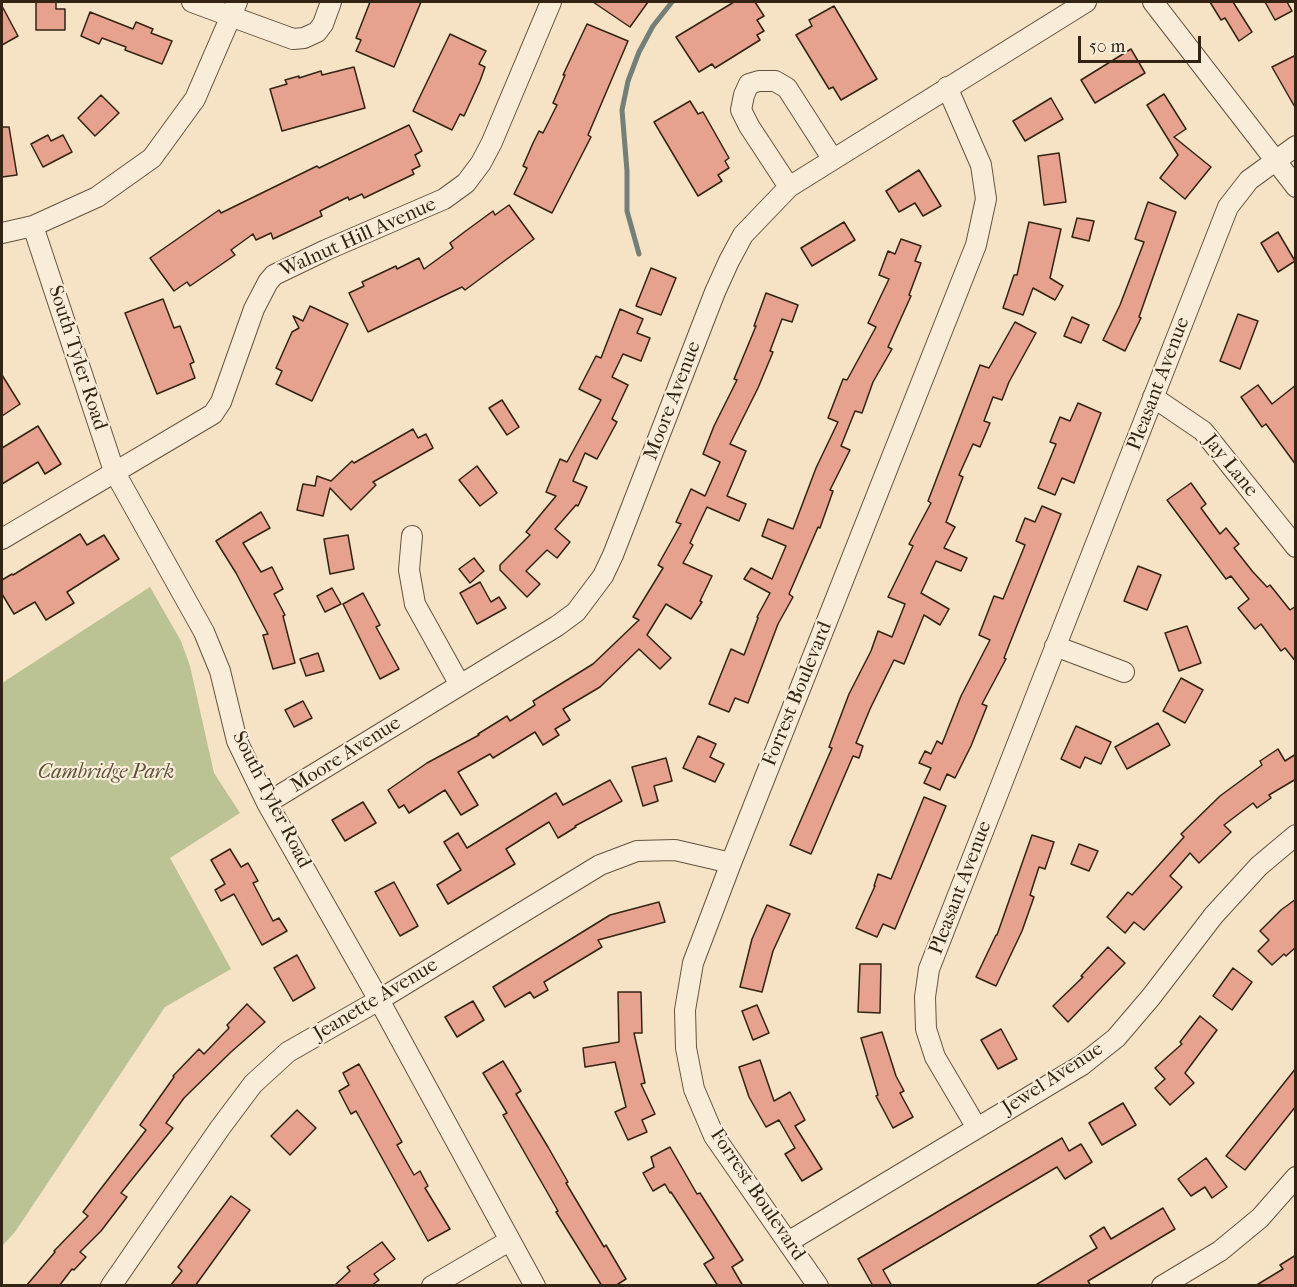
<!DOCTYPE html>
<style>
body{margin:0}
#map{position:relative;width:1297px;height:1287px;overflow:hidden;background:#f6e2c4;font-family:"IM FELL French Canon",serif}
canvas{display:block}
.frame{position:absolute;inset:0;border:3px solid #332312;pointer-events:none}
.scale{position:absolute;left:1078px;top:36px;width:123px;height:27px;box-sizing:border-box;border:3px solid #332312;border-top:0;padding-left:8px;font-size:18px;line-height:21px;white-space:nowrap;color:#332312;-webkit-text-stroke:4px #f9ecd9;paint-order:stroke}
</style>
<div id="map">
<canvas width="1297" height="1287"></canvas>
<div class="frame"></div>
<div class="scale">50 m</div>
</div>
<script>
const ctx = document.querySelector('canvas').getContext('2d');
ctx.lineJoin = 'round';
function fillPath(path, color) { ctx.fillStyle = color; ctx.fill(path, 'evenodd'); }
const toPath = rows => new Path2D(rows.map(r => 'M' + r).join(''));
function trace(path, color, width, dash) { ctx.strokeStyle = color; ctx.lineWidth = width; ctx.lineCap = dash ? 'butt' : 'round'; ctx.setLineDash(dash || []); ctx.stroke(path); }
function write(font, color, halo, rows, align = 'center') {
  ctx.font = font + ' "IM FELL French Canon",serif'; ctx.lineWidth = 4.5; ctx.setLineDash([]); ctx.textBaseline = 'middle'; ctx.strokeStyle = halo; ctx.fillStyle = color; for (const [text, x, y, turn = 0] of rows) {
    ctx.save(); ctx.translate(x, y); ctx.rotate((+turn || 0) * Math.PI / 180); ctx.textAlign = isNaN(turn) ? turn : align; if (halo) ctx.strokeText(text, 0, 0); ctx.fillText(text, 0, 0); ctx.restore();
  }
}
fillPath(toPath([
 [150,587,181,641,190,666,214,773,240,813,170,858,231,969,165,1007,15,1232,2,1246,2,683]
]), '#bbc395');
trace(toPath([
 [639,254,627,211,627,171,622,110,628,81,639,52,653,26,672,2]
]), '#737f77', 5);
const building = toPath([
 [36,2,56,2,56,9,65,9,65,30,36,30,36,2],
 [370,2,421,2,394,67,356,51,361,40,356,38,370,2],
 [593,2,648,2,630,27,593,2],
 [734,2,755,2,764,16,757,20,764,31,757,35,760,40,715,68,712,64,699,72,676,37,734,2],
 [1210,2,1233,2,1252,32,1239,41,1225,18,1221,20,1210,2],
 [1265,2,1287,2,1292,11,1275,20,1265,2],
 [2,6,18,36,2,45,2,6],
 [834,6,877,79,841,100,833,87,829,89,796,35,812,26,809,20,834,6],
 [90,12,133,29,136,22,153,29,151,33,172,41,162,64,125,50,126,47,102,38,99,44,81,36,90,12],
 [587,24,628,41,588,135,591,137,552,213,514,194,527,168,523,166,533,143,539,131,543,133,557,105,553,103,565,75,563,75,587,24],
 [450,34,486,51,479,64,485,67,480,81,464,116,460,114,452,130,413,111,450,34],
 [1131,49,1145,73,1095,103,1081,80,1131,49],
 [1296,55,1296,109,1272,67,1296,55],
 [354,67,365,108,282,131,270,89,287,84,285,80,299,76,299,78,321,71,322,75,354,67],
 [1164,94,1186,129,1174,137,1211,167,1185,199,1160,178,1178,155,1147,105,1164,94],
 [101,95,119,113,95,136,78,118,101,95],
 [1051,98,1063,119,1025,141,1013,121,1051,98],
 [690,101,698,114,703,112,729,158,725,161,729,168,718,175,722,181,698,196,654,122,690,101],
 [409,125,422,151,415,155,420,166,412,170,414,174,364,198,362,194,349,200,348,197,320,211,322,216,273,239,271,233,256,240,253,234,231,250,235,255,190,286,187,282,174,291,150,258,219,210,221,213,317,166,319,168,409,125],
 [2,127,9,127,17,175,2,177,2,127],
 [48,135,51,141,63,135,72,152,43,167,31,144,48,135],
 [1059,153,1066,202,1044,205,1038,156,1059,153],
 [919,170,941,206,923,216,915,203,899,212,886,191,919,170],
 [1148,202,1176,212,1139,317,1141,318,1125,351,1103,340,1120,305,1144,242,1135,239,1148,202],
 [509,205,534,239,465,290,462,287,368,332,349,293,364,286,362,282,396,266,397,269,419,258,424,269,453,248,450,243,463,233,493,211,495,215,509,205],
 [1077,218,1094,221,1089,241,1072,237,1077,218],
 [844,222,855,240,812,266,801,248,844,222],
 [1029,222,1061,229,1050,278,1063,286,1055,300,1033,288,1023,315,1003,308,1014,275,1017,275,1029,222],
 [1278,232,1295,261,1278,272,1261,243,1278,232],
 [901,239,921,246,915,261,921,263,909,295,911,296,888,347,892,349,873,382,862,413,855,411,841,446,850,450,830,490,833,491,820,528,818,527,789,594,793,597,778,624,748,703,735,698,729,712,709,704,731,649,744,655,758,618,757,617,770,593,744,579,751,568,772,579,786,546,762,536,768,519,793,529,816,468,838,422,828,418,843,379,847,380,876,327,868,323,889,279,879,275,888,251,895,254,901,239],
 [651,268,676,278,661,315,636,306,651,268],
 [766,293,798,305,792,322,782,319,770,351,773,352,758,388,730,444,746,451,727,496,746,504,739,521,707,507,690,543,693,545,683,563,712,576,700,601,702,602,691,619,666,604,647,635,671,658,660,669,639,649,600,687,563,709,570,720,555,729,559,735,543,745,535,732,493,758,490,754,458,772,478,805,461,815,445,790,409,813,404,805,399,808,388,790,427,763,479,735,478,734,507,716,510,721,535,705,533,701,593,664,639,620,633,617,663,568,658,565,681,524,676,522,691,489,705,496,720,462,703,454,714,426,737,380,734,379,756,326,754,326,766,293],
 [163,299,174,328,180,326,194,362,190,364,195,378,157,394,125,313,163,299],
 [310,306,348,324,312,401,276,384,282,371,276,368,292,332,299,328,293,316,303,321,310,306],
 [620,309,643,319,637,333,650,338,641,361,623,354,612,377,628,385,612,419,617,422,597,459,585,453,573,481,587,487,578,506,576,505,555,529,570,542,557,558,547,550,526,571,540,584,527,597,500,570,500,565,530,535,526,532,556,496,546,492,560,459,567,462,601,400,579,389,596,356,601,358,620,309],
 [1238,314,1258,321,1240,369,1220,361,1238,314],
 [1072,317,1089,325,1081,343,1064,336,1072,317],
 [1015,322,1036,333,1009,382,1002,400,993,397,984,421,990,423,980,447,973,444,959,475,963,477,946,522,955,527,944,548,967,558,961,571,936,561,921,593,949,609,940,625,924,615,904,664,894,660,870,709,856,743,863,746,859,758,853,756,811,854,790,845,832,748,829,747,849,694,871,651,878,631,892,637,905,604,888,597,913,546,909,544,931,503,928,501,980,365,989,368,1015,322],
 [2,375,20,404,2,416,2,375],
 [1258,385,1272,404,1296,385,1296,465,1266,424,1262,427,1241,397,1258,385],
 [502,400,519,427,507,435,489,408,502,400],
 [1078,403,1101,413,1074,483,1062,478,1055,495,1038,488,1056,444,1050,442,1060,417,1070,421,1078,403],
 [38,426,61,464,45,474,38,462,2,484,2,448,38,426],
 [413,429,418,438,426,434,433,448,373,482,376,485,351,510,330,488,323,516,297,510,303,484,315,486,317,476,331,481,352,461,354,463,413,429],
 [477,466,497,493,480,506,459,480,477,466],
 [1191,483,1206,504,1201,508,1220,534,1226,528,1239,544,1234,548,1253,572,1267,587,1270,585,1290,610,1296,606,1296,662,1285,648,1281,651,1261,624,1255,629,1238,608,1249,599,1231,576,1226,579,1167,500,1191,483],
 [1042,506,1061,514,1004,658,1006,659,982,704,987,706,971,746,955,778,947,774,940,790,924,783,931,768,919,763,925,751,931,754,937,741,942,744,961,696,990,640,979,635,994,596,1003,599,1025,545,1016,541,1025,518,1035,522,1042,506],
 [261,512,270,528,243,543,261,572,272,567,283,589,274,594,285,615,283,616,295,663,273,669,263,635,268,634,236,573,216,541,261,512],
 [80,534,87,545,104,535,119,559,67,592,74,603,46,620,35,602,14,614,2,594,2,580,12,574,13,575,80,534],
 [348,535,354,569,330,574,324,539,348,535],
 [474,558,484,571,470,583,459,569,474,558],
 [1138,566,1161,575,1147,610,1124,601,1138,566],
 [480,582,491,602,499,597,506,608,477,624,460,593,480,582],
 [332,588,341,604,325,612,317,596,332,588],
 [363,593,380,625,376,627,399,669,380,679,343,604,363,593],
 [1187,626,1201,663,1179,671,1165,633,1187,626],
 [318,653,324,671,306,676,300,659,318,653],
 [1181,678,1203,690,1185,723,1163,711,1181,678],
 [303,701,312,718,294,727,285,710,303,701],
 [1158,723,1170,745,1127,769,1115,747,1158,723],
 [1076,726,1111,742,1101,764,1085,757,1080,768,1061,759,1076,726],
 [698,736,716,744,710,757,724,764,715,782,683,768,698,736],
 [1278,749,1285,761,1296,754,1296,779,1269,795,1271,798,1257,808,1253,803,1224,825,1231,832,1199,863,1190,853,1170,876,1182,887,1144,930,1134,922,1125,933,1107,917,1128,892,1132,895,1184,837,1181,834,1220,796,1262,765,1260,761,1278,749],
 [666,758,672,781,654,786,658,801,643,806,632,767,666,758],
 [610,780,622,801,575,826,576,827,558,838,549,822,536,830,506,849,515,864,448,904,437,885,461,870,444,842,458,833,467,848,556,793,563,805,610,780],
 [924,797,946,806,895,929,883,924,877,937,856,928,875,886,874,886,878,874,891,879,924,797],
 [363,802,376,823,345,841,332,820,363,802],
 [1032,835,1054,842,1045,869,1039,867,1030,895,1034,897,1022,931,996,986,976,977,996,935,997,935,1032,835],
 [1079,844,1098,851,1089,871,1071,864,1079,844],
 [230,849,241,867,248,863,258,881,253,883,273,921,279,918,287,931,262,945,234,894,221,901,215,890,225,884,211,860,230,849],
 [394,882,418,926,400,936,375,892,394,882],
 [1296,899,1296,947,1286,956,1284,954,1272,965,1258,951,1269,940,1260,931,1281,910,1296,899],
 [659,902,665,922,598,940,602,947,544,982,548,990,534,998,530,992,505,1007,493,987,610,915,659,902],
 [767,905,790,914,773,951,762,992,740,987,752,939,767,905],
 [1108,947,1125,963,1068,1022,1053,1006,1083,977,1081,976,1108,947],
 [297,955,315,988,293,1001,274,968,297,955],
 [860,964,881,964,880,1013,858,1012,860,964],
 [1233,968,1252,982,1232,1010,1213,996,1233,968],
 [618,992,641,992,642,1033,634,1033,645,1083,641,1084,655,1114,642,1120,647,1132,628,1140,615,1112,626,1107,615,1062,585,1067,583,1048,619,1042,618,992],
 [473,1001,484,1020,457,1037,445,1017,473,1001],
 [247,1004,265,1022,231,1052,184,1098,166,1123,173,1128,121,1193,127,1197,101,1231,80,1252,86,1257,74,1270,72,1269,59,1286,26,1286,55,1252,54,1251,88,1216,83,1212,146,1130,140,1125,174,1077,173,1076,199,1049,204,1054,229,1028,227,1025,247,1004],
 [757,1005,769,1033,753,1040,742,1011,757,1005],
 [1200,1016,1217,1030,1185,1073,1194,1083,1170,1105,1155,1088,1165,1079,1155,1068,1182,1044,1180,1042,1200,1016],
 [1001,1029,1017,1059,998,1069,981,1040,1001,1029],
 [882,1032,896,1076,904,1091,900,1093,913,1117,893,1128,876,1096,878,1095,861,1038,882,1032],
 [760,1060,774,1101,790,1092,805,1120,795,1126,822,1169,802,1181,785,1154,795,1148,779,1120,766,1127,749,1097,739,1067,760,1060],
 [503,1061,521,1091,516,1094,548,1147,568,1182,566,1183,604,1247,606,1245,626,1279,615,1286,602,1286,556,1212,558,1211,503,1115,507,1113,483,1073,503,1061],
 [359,1064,402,1142,397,1145,414,1175,420,1171,428,1186,425,1188,450,1229,428,1241,356,1111,351,1114,339,1091,349,1085,343,1073,359,1064],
 [1296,1068,1296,1106,1245,1170,1226,1156,1296,1068],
 [1123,1103,1136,1125,1102,1145,1089,1123,1123,1103],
 [297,1110,316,1128,290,1155,271,1136,297,1110],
 [1062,1138,1069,1151,1081,1144,1092,1162,1065,1179,1057,1167,883,1270,892,1286,873,1286,858,1259,1062,1138],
 [670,1147,697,1194,700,1193,743,1260,732,1267,743,1286,718,1286,704,1264,714,1258,671,1192,670,1193,665,1184,653,1191,643,1173,654,1167,651,1157,670,1147],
 [1206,1158,1227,1187,1212,1198,1205,1187,1191,1196,1178,1179,1206,1158],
 [231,1196,250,1210,195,1286,170,1286,182,1271,178,1267,231,1196],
 [1163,1208,1175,1229,1088,1281,1091,1286,1034,1286,1097,1248,1090,1236,1104,1227,1111,1239,1163,1208],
 [382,1242,395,1259,374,1274,379,1280,371,1286,334,1286,350,1271,347,1267,382,1242],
 [1296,1255,1296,1286,1255,1286,1283,1269,1280,1265,1296,1255]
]);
fillPath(building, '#e6a28f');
trace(building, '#332312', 1.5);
const street = toPath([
 [192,2,293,39,304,38,317,32,323,24,331,2],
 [1153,2,1296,187],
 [789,187,749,126,741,110,744,95,749,84,759,81,775,81,787,88,832,158],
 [33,226,114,471,204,632,220,671,237,741,267,803,379,1000,535,1286],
 [2,233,33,226,97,197,152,158,195,99,237,2],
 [1153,397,1203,431,1296,547],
 [412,536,409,570,415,604,460,685],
 [2,539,213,414,221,402,254,309,268,282,274,275,326,250,444,199,466,183,481,163,492,142,551,2],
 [1055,646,1124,672],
 [267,803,557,626,576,612,603,576,613,555,715,292,729,261,743,235,789,187,1086,2],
 [977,1128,935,1057,926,1029,925,997,929,969,1228,207,1249,180,1296,146],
 [788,1242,1082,1065,1116,1038,1151,997,1214,915,1259,866,1296,835],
 [111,1286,220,1128,253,1084,288,1052,379,1000,600,865,637,851,675,850,731,863],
 [432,1286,509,1241],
 [818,1286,714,1136,694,1089,686,1048,685,1010,693,963,731,863,976,245,986,199,981,165,947,87],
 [1162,1286,1220,1251,1260,1218,1296,1177]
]);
trace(street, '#64533e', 22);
trace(street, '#f9ecd9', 20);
write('20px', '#332312', '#f9ecd9', [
 ["Walnut Hill Avenue",358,238,-24],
 ["South Tyler Road",77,358,72],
 ["Pleasant Avenue",1159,384,-69],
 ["Moore Avenue",673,401,-69],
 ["Jay Lane",1230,466,51],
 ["Forrest Boulevard",798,694,-68],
 ["Moore Avenue",346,755,-32],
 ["South Tyler Road",271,800,63],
 ["Pleasant Avenue",961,888,-69],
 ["Jeanette Avenue",376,1000,-31],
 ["Jewel Avenue",1053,1079,-33],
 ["Forrest Boulevard",757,1195,56]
]);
write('italic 20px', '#5c5339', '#f9ecd9', [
 ["Cambridge Park",106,773]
]);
</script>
